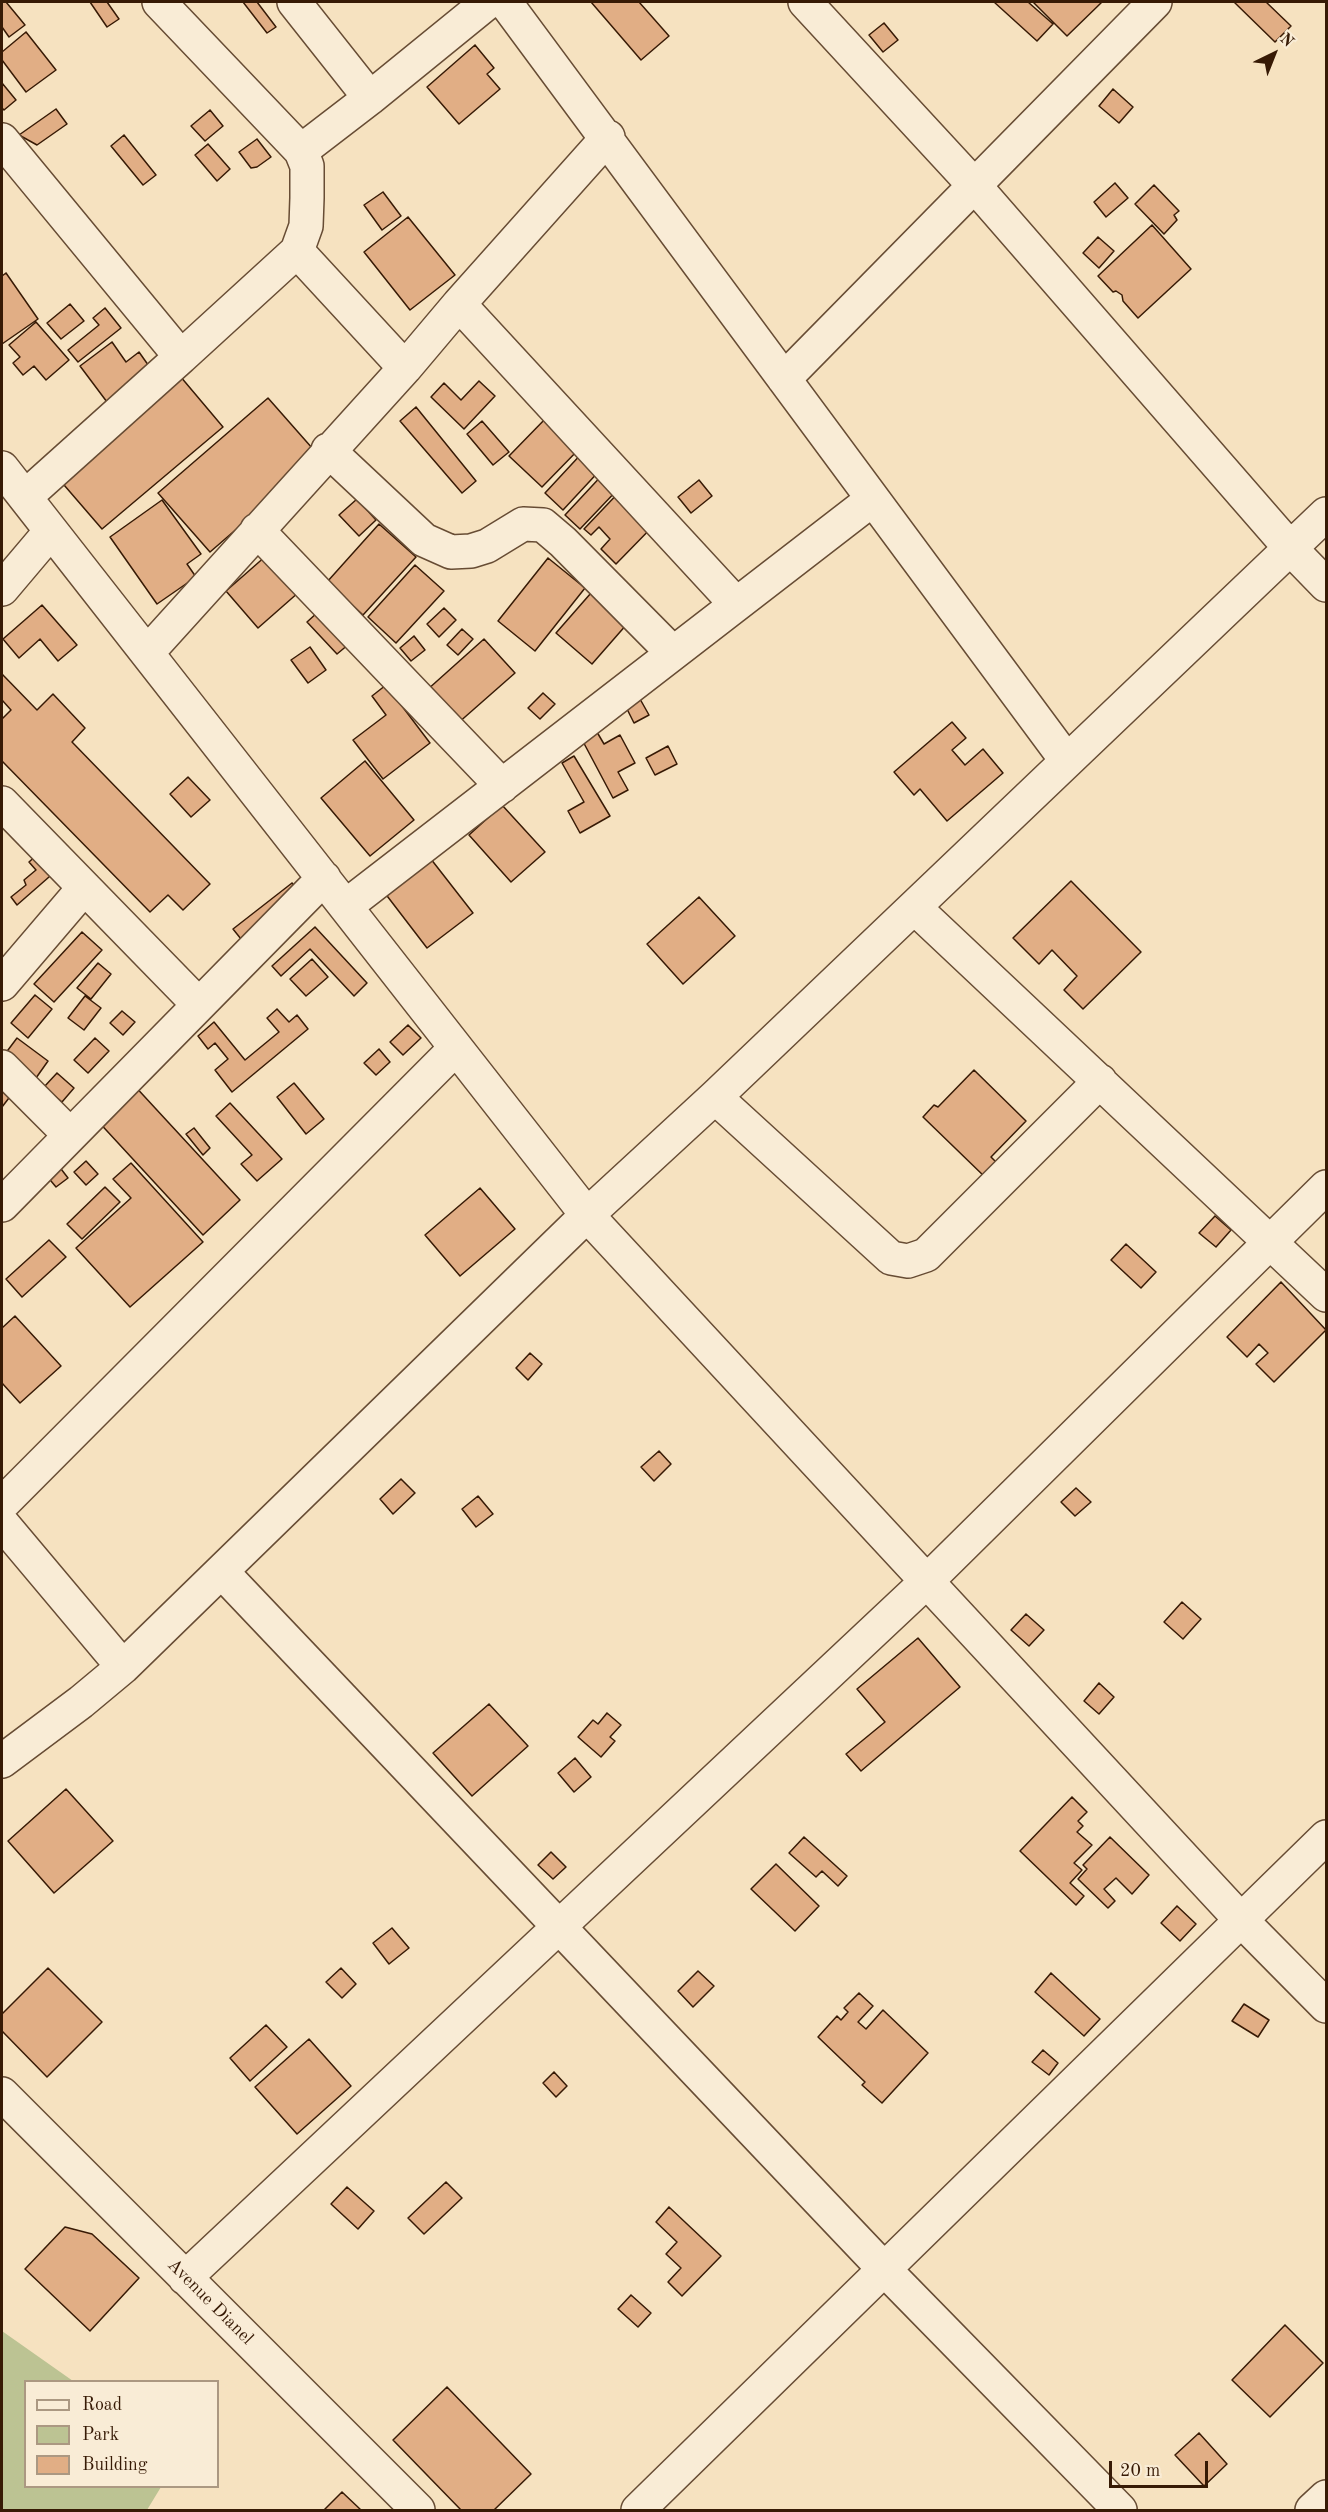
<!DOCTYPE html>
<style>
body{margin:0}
#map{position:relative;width:1328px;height:2512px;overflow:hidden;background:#f6e2c0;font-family:"Old Standard TT",serif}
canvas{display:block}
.frame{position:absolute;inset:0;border:3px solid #371a05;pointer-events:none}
.legend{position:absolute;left:24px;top:2380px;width:195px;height:108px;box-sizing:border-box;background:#f9ecd6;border:2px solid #ab9882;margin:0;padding:8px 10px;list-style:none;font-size:18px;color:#371a05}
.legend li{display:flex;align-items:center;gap:12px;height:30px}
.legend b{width:30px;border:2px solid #ab9882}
.north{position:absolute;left:1244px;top:24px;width:60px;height:60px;-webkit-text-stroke:4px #f9ecd6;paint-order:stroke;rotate:43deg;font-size:16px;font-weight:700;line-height:24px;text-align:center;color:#371a05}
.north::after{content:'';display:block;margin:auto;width:21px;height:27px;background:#371a05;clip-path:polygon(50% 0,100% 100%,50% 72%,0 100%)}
.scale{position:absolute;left:1109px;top:2461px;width:99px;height:27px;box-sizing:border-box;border:3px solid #371a05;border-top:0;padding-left:8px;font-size:18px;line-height:21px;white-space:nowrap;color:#371a05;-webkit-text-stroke:4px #f9ecd6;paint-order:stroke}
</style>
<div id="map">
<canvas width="1328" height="2512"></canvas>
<div class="frame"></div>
<ul class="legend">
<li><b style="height:8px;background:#f9ecd6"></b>Road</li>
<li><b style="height:16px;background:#bcc393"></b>Park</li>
<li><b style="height:16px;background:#e1ae85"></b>Building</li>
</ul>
<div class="north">N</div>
<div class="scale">20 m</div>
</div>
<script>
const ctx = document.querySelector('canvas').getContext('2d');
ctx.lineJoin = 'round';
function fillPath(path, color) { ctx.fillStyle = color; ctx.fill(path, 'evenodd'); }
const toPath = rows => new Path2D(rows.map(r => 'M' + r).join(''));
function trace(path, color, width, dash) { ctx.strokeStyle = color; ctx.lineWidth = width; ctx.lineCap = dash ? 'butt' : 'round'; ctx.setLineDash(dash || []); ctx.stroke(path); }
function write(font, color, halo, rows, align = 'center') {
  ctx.font = font + ' "Old Standard TT",serif'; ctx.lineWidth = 4.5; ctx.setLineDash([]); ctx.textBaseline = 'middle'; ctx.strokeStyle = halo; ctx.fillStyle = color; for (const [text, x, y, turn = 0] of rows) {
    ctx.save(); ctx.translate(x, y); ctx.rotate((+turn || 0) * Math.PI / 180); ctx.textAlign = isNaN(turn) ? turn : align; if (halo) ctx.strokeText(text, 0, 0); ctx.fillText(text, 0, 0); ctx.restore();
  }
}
fillPath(toPath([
 [2,2331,73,2381,26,2382,26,2486,161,2487,147,2510,2,2510]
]), '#bcc393');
const building = toPath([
 [2,2,6,2,25,25,9,37,2,27,2,2],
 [90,2,107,2,119,19,107,27,90,2],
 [243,2,257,2,276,27,267,33,243,2],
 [591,2,639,2,669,36,641,60,591,2],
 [994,2,1028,2,1053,24,1037,41,994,2],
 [1033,2,1102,2,1067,36,1033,2],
 [1234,2,1266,2,1291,26,1275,42,1234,2],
 [884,23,898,40,883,52,869,35,884,23],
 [26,32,56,70,26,92,2,60,2,52,26,32],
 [475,45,494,68,487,74,500,89,459,124,427,87,475,45],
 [2,83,16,100,4,110,2,108,2,83],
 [1113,89,1133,107,1119,123,1099,106,1113,89],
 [56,109,67,124,37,145,19,135,56,109],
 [210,110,223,126,205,141,191,126,210,110],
 [124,135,156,175,143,185,111,146,124,135],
 [257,139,271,157,257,167,251,168,239,152,257,139],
 [208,144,230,169,217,181,195,155,208,144],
 [1115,183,1128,198,1106,217,1094,202,1115,183],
 [1154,185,1179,211,1174,215,1177,220,1164,234,1135,204,1154,185],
 [383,192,401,216,382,230,364,205,383,192],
 [408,217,455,275,410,310,364,252,408,217],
 [1152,225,1191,269,1138,318,1123,301,1122,295,1116,291,1113,292,1098,276,1152,225],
 [1098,237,1114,251,1099,268,1083,253,1098,237],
 [6,273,38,319,2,344,2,276,6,273],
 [70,304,84,321,61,339,47,323,70,304],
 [105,308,121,328,78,362,68,350,99,325,93,318,105,308],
 [36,322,69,360,46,380,34,366,23,375,13,363,20,357,9,345,36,322],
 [112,342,126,362,139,352,151,369,107,402,80,366,112,342],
 [180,376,223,427,102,529,58,478,180,376],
 [479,381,495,396,464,429,431,397,444,383,461,400,479,381],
 [268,398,320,457,210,552,158,493,268,398],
 [416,407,476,481,462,493,400,421,416,407],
 [548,416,581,447,542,487,509,456,548,416],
 [482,421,509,452,493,465,467,434,482,421],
 [584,451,602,468,563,510,545,493,584,451],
 [605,472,620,487,580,529,565,515,605,472],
 [699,480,712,496,691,513,678,497,699,480],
 [623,488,658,521,616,564,601,549,610,539,599,527,591,535,584,529,623,488],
 [357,499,376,520,359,536,339,515,357,499],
 [162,500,201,554,187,564,196,577,157,604,110,537,162,500],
 [379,524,416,557,363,615,327,582,379,524],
 [267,555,299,592,258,628,226,591,267,555],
 [548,558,585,588,535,651,498,621,548,558],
 [415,565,444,591,396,643,368,617,415,565],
 [591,593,627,624,592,664,556,633,591,593],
 [42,605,77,645,58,661,40,639,19,658,3,639,42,605],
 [444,608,456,620,439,637,427,624,444,608],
 [318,612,349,644,337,654,307,622,318,612],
 [462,629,473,639,458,655,447,645,462,629],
 [414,636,425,650,411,661,400,648,414,636],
 [484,639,515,673,457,724,427,690,484,639],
 [310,647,326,670,308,683,291,660,310,647],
 [2,674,37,710,53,694,85,728,72,742,210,884,183,910,168,895,150,912,2,761,2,719,11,710,2,700,2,674],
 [386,685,430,743,383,779,353,740,386,715,372,696,386,685],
 [543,693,555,704,540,719,528,708,543,693],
 [640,699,649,715,634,723,626,707,640,699],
 [952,722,966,738,952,750,965,765,983,749,1003,773,947,821,920,789,914,795,894,772,952,722],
 [594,727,604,744,620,735,635,763,618,772,628,790,613,798,579,734,594,727],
 [668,746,677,764,655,775,646,758,668,746],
 [574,756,610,816,580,833,568,811,584,802,562,763,574,756],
 [365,761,414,820,370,856,321,798,365,761],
 [188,777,210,800,191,817,170,794,188,777],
 [502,805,545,852,511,882,469,835,502,805],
 [40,852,57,870,17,905,11,897,26,885,24,880,36,870,29,862,40,852],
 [427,854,473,913,427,948,381,888,427,854],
 [1071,881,1141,952,1083,1009,1064,990,1077,976,1052,950,1039,964,1013,938,1071,881],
 [292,883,303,897,245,944,233,929,292,883],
 [699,897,735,936,683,984,647,944,699,897],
 [315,927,367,983,354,996,310,949,281,976,272,966,315,927],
 [82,932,102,950,54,1002,34,984,82,932],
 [312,959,328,977,306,996,290,979,312,959],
 [98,963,111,974,91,999,77,988,98,963],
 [35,995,52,1009,28,1038,11,1023,35,995],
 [85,996,101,1008,84,1030,68,1018,85,996],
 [277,1009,289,1022,297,1015,308,1029,232,1092,215,1070,228,1059,215,1043,208,1049,198,1036,214,1022,245,1060,279,1032,267,1018,277,1009],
 [122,1011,135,1022,123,1035,110,1023,122,1011],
 [408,1025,421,1038,403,1055,390,1042,408,1025],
 [17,1038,48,1061,36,1078,5,1054,17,1038],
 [95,1038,109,1051,88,1073,74,1060,95,1038],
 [379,1049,390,1062,376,1075,364,1063,379,1049],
 [974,1070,1026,1121,991,1157,1000,1166,987,1179,923,1117,934,1105,938,1107,974,1070],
 [57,1073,74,1088,62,1102,44,1087,57,1073],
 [132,1083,240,1200,203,1235,95,1118,132,1083],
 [294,1083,324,1119,306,1134,277,1097,294,1083],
 [2,1085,12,1094,2,1107,2,1085],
 [230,1103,282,1159,257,1181,241,1164,252,1155,216,1116,230,1103],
 [194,1128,210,1148,203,1155,186,1134,194,1128],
 [86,1161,98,1174,86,1185,74,1172,86,1161],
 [131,1163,203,1242,130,1307,76,1248,131,1198,113,1179,131,1163],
 [58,1165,68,1178,56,1187,46,1175,58,1165],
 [105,1187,120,1202,82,1239,67,1224,105,1187],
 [480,1188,515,1229,460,1276,425,1235,480,1188],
 [1215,1216,1231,1230,1216,1247,1199,1233,1215,1216],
 [49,1240,66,1257,22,1297,6,1279,49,1240],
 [1126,1244,1156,1272,1141,1288,1111,1260,1126,1244],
 [1281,1282,1326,1330,1274,1382,1256,1364,1268,1353,1259,1344,1247,1357,1227,1337,1281,1282],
 [15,1316,61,1366,20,1403,2,1383,2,1328,15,1316],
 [530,1353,542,1364,528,1380,516,1368,530,1353],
 [659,1451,671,1464,654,1481,641,1467,659,1451],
 [401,1479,415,1493,393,1514,380,1499,401,1479],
 [1076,1488,1091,1502,1075,1516,1061,1502,1076,1488],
 [478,1496,493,1514,476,1527,462,1509,478,1496],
 [1182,1602,1201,1619,1183,1639,1164,1622,1182,1602],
 [1026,1614,1044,1630,1029,1646,1011,1630,1026,1614],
 [918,1638,960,1687,861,1771,846,1754,885,1722,857,1689,918,1638],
 [1099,1683,1114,1697,1099,1714,1084,1701,1099,1683],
 [489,1704,528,1746,472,1796,433,1753,489,1704],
 [607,1713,621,1725,610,1737,615,1741,601,1757,578,1737,593,1720,598,1724,607,1713],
 [575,1758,591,1777,574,1792,558,1773,575,1758],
 [66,1789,113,1841,54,1893,8,1841,66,1789],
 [1072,1797,1087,1812,1078,1821,1083,1826,1077,1832,1092,1845,1074,1863,1082,1870,1070,1883,1084,1896,1076,1905,1020,1851,1072,1797],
 [804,1837,847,1876,838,1886,822,1871,816,1877,789,1853,804,1837],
 [1110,1837,1149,1875,1132,1894,1116,1878,1104,1889,1115,1901,1108,1908,1078,1879,1087,1869,1083,1865,1110,1837],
 [551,1852,566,1867,553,1879,538,1865,551,1852],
 [776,1864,819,1906,795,1931,751,1889,776,1864],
 [1177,1906,1196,1924,1180,1941,1161,1923,1177,1906],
 [392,1928,409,1948,389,1964,373,1943,392,1928],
 [48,1968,102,2022,47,2077,2,2031,2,2014,48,1968],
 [341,1968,356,1984,342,1998,326,1982,341,1968],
 [698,1971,714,1986,693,2007,678,1991,698,1971],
 [1051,1973,1100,2019,1084,2036,1035,1992,1051,1973],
 [859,1993,873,2006,858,2022,866,2029,883,2010,928,2053,882,2103,862,2085,865,2082,818,2037,837,2016,841,2020,848,2012,844,2008,859,1993],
 [1244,2004,1269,2020,1258,2037,1232,2021,1244,2004],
 [266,2025,287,2047,250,2081,230,2058,266,2025],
 [309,2039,351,2086,297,2134,255,2087,309,2039],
 [1043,2050,1058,2063,1049,2075,1032,2062,1043,2050],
 [554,2072,567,2086,556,2097,543,2083,554,2072],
 [446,2182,462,2198,424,2234,408,2218,446,2182],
 [347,2187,374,2211,358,2229,331,2204,347,2187],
 [669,2207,721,2256,682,2296,668,2282,681,2268,666,2254,677,2242,656,2222,669,2207],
 [65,2227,92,2234,139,2278,90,2331,25,2269,65,2227],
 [631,2295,651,2313,638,2327,618,2309,631,2295],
 [1285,2325,1323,2363,1270,2417,1232,2380,1285,2325],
 [447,2387,531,2474,494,2510,461,2510,393,2440,447,2387],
 [1199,2433,1227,2464,1204,2486,1175,2455,1199,2433],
 [342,2492,361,2510,324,2510,342,2492]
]);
fillPath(building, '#e1ae85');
trace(building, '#371a05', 1.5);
const minor = toPath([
 [159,2,301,151,307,166,307,198,306,226,297,251,405,368],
 [294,2,370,98],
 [505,2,1067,761],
 [805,2,974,185,1291,549,1326,585],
 [2,140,181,357,297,251],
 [301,151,370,98,488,2],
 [459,304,736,604],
 [784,379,1155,2],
 [328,450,424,540,451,552,471,551,487,546,523,524,543,525,563,542,673,653],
 [2,468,587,1215,1241,1920,1326,2006],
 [25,497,181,357],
 [257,530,502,786],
 [2,589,51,531],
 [147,653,405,368,459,304,608,137],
 [2,803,199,1005],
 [346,906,873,499],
 [915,908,1326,1295],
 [2,984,84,888],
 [2,1067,70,1135],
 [715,1097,891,1258,908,1261,926,1255,1100,1081],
 [2,1205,324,878],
 [2,1504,456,1048],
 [2,1523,123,1667],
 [222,1572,884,2269,1120,2510],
 [2,1761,81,1702,123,1667,587,1215,715,1097,1326,514],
 [2,2094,418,2510],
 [185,2278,926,1582,1326,1187],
 [638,2510,1326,1837],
 [1312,2510,1326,2497]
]);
trace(minor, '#674c34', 36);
trace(minor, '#f9ecd6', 33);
write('18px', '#371a05', '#f9ecd6', [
 ["Avenue Dianel",210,2302,45]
]);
</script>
